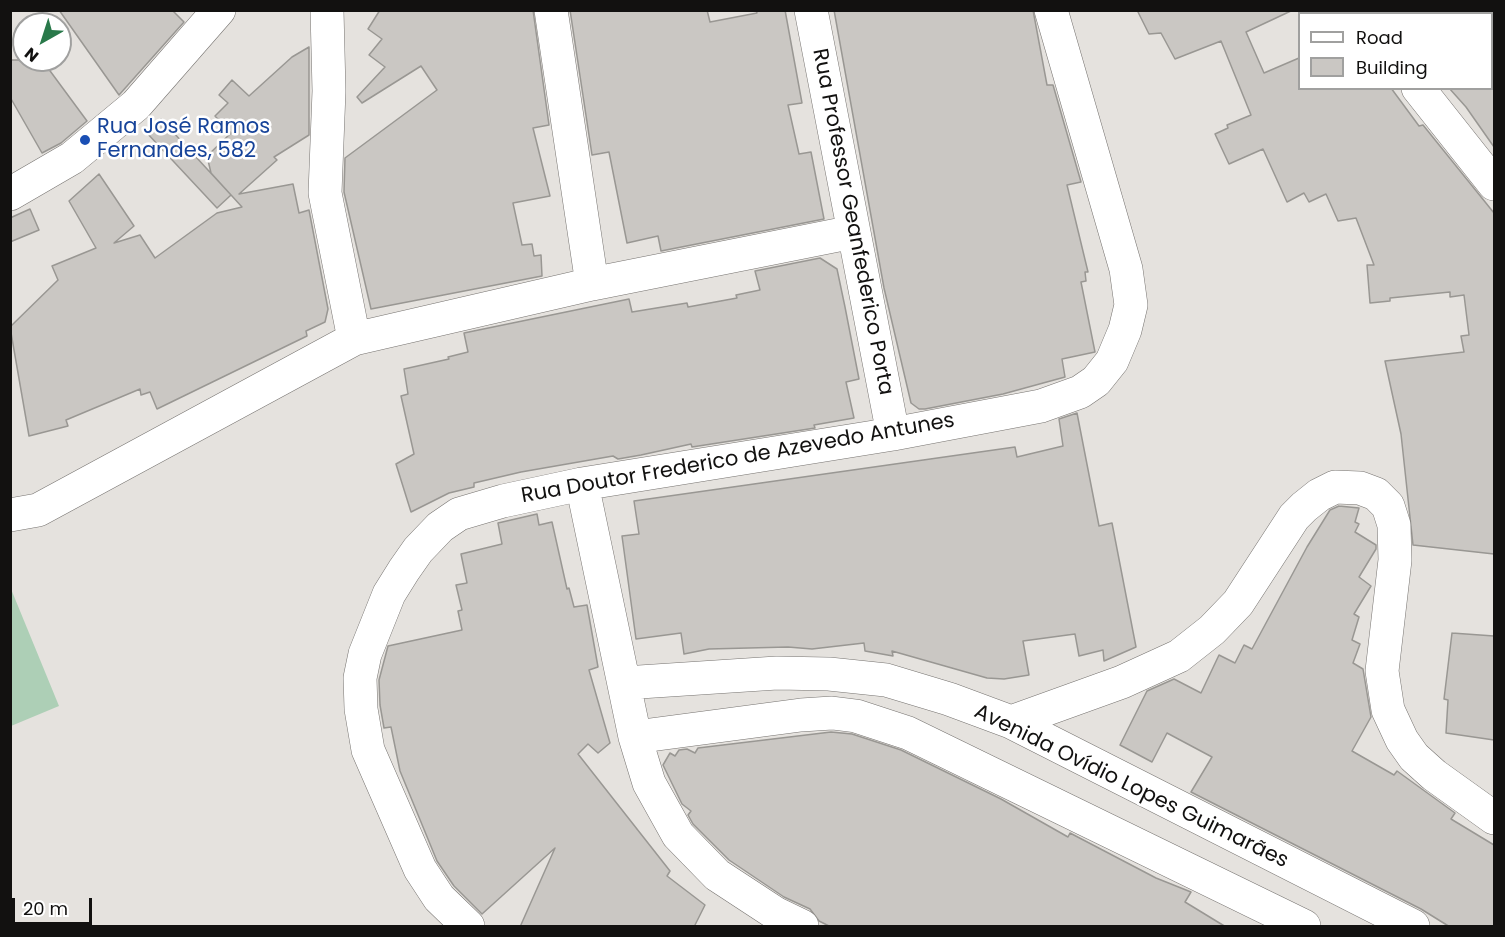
<!DOCTYPE html>
<meta charset="utf-8">
<style>
body{margin:0}
#map{position:relative;width:1505px;height:937px;overflow:hidden;background:#e5e2de;font-family:Poppins,sans-serif}
canvas{display:block}
.frame{position:absolute;inset:0;border:12px solid #121110;pointer-events:none}
.legend{position:absolute;left:1298px;top:12px;width:195px;height:78px;box-sizing:border-box;background:#fff;border:2px solid #a0a09f;margin:0;padding:8px 10px;list-style:none;font-size:18px;color:#121110}
.legend li{display:flex;align-items:center;gap:12px;height:30px}
.legend b{width:30px;border:2px solid #a0a09f}
.north{position:absolute;left:12px;top:12px;width:60px;height:60px;box-sizing:border-box;background:#fff;border:2px solid #a0a09f;border-radius:50%;rotate:219deg;font-size:16px;font-weight:700;line-height:24px;text-align:center;color:#121110}
.north::after{content:'';display:block;margin:auto;width:21px;height:27px;background:#29794a;clip-path:polygon(50% 0,100% 100%,50% 72%,0 100%)}
.scale{position:absolute;left:12px;top:898px;width:80px;height:27px;box-sizing:border-box;border:3px solid #121110;border-top:0;padding-left:8px;font-size:18px;line-height:21px;white-space:nowrap;color:#121110;-webkit-text-stroke:4px #fff;paint-order:stroke}
</style>
<div id="map">
<canvas width="1505" height="937"></canvas>
<div class="frame"></div>
<ul class="legend">
<li><b style="height:8px;background:#fff"></b>Road</li>
<li><b style="height:16px;background:#cac7c3"></b>Building</li>
</ul>
<div class="north">N</div>
<div class="scale">20 m</div>
</div>
<script>
const ctx = document.querySelector('canvas').getContext('2d');
ctx.lineJoin = 'round';
function fillPath(path, color) { ctx.fillStyle = color; ctx.fill(path, 'evenodd'); }
const toPath = rows => new Path2D(rows.map(r => 'M' + r).join(''));
function trace(path, color, width, dash) { ctx.strokeStyle = color; ctx.lineWidth = width; ctx.lineCap = dash ? 'butt' : 'round'; ctx.setLineDash(dash || []); ctx.stroke(path); }
function write(font, color, halo, rows, align = 'center') {
  ctx.font = font + ' Poppins,sans-serif'; ctx.lineWidth = 5; ctx.setLineDash([]); ctx.textBaseline = 'middle'; ctx.strokeStyle = halo; ctx.fillStyle = color; for (const [text, x, y, turn = 0] of rows) {
    ctx.save(); ctx.translate(x, y); ctx.rotate((+turn || 0) * Math.PI / 180); ctx.textAlign = isNaN(turn) ? turn : align; if (halo) ctx.strokeText(text, 0, 0); ctx.fillText(text, 0, 0); ctx.restore();
  }
}
fillPath(toPath([
 [11,589,59,706,11,726,10,726]
]), '#adcfb6');
const building = toPath([
 [59,10,172,10,184,22,119,95,59,10],
 [380,10,533,10,549,125,533,128,550,196,513,203,522,245,532,244,534,256,541,255,542,276,371,309,344,192,345,158,437,90,421,66,362,103,357,97,385,67,369,55,382,39,368,29,380,10],
 [570,10,707,10,710,22,757,13,756,10,785,10,802,103,788,105,799,154,811,152,824,219,661,251,658,236,627,243,609,152,592,155,570,10],
 [834,10,1033,10,1047,85,1053,85,1081,182,1067,185,1088,272,1085,272,1086,281,1081,282,1095,352,1062,359,1065,377,1003,394,925,409,919,409,911,403,884,288,834,10],
 [1137,10,1293,10,1246,32,1264,73,1299,58,1299,88,1391,88,1419,126,1423,125,1494,213,1494,554,1413,545,1401,434,1385,361,1464,352,1461,336,1469,335,1464,295,1450,297,1450,292,1390,298,1390,301,1370,303,1367,265,1374,265,1356,218,1338,221,1326,194,1309,202,1304,193,1287,202,1263,149,1229,164,1215,134,1228,128,1227,125,1251,115,1221,41,1175,59,1161,33,1149,34,1137,10],
 [309,47,309,135,274,157,277,160,239,194,293,184,299,213,309,210,328,309,325,322,306,331,307,336,157,409,150,392,141,395,140,389,66,420,68,426,29,436,10,327,58,280,52,266,96,248,69,201,99,174,134,226,114,243,140,235,155,258,217,213,242,207,211,173,207,156,231,133,215,116,228,103,219,95,232,80,249,96,292,57,309,47],
 [10,60,42,60,87,121,61,143,42,153,10,97,10,60],
 [1449,88,1494,88,1494,147,1466,107,1449,88],
 [161,119,231,195,217,208,146,132,161,119],
 [30,209,39,230,10,242,10,218,30,209],
 [820,258,837,269,845,307,859,379,846,382,854,418,814,425,815,428,692,447,691,444,641,455,618,459,613,456,521,472,474,483,474,487,449,493,411,512,396,464,414,454,401,396,408,394,404,369,449,359,448,357,468,352,464,333,629,299,632,312,687,303,688,307,737,298,736,295,760,290,755,271,820,258],
 [1077,413,1099,526,1112,523,1136,647,1104,661,1103,650,1079,656,1075,634,1023,641,1029,675,1004,679,987,678,892,651,893,656,865,651,864,643,812,649,788,647,709,649,684,654,681,633,636,639,622,536,639,534,634,501,1015,447,1017,457,1063,446,1059,419,1077,413],
 [1339,506,1359,508,1355,522,1359,524,1355,532,1376,545,1376,549,1359,577,1371,586,1354,614,1359,617,1352,640,1360,644,1353,663,1363,669,1371,717,1352,751,1394,775,1397,771,1455,813,1451,819,1494,845,1494,927,1450,927,1421,909,1191,792,1212,757,1167,733,1152,762,1120,745,1147,691,1174,679,1201,693,1219,655,1235,663,1244,645,1252,649,1307,547,1330,510,1339,506],
 [537,514,539,525,552,522,567,589,569,588,574,607,587,605,598,667,589,670,610,743,598,753,588,744,578,754,670,871,667,876,705,905,694,927,520,927,555,848,482,914,454,886,437,861,400,771,391,727,384,728,380,705,379,680,388,646,462,630,458,611,462,610,456,585,467,583,461,554,502,544,498,523,537,514],
 [1452,633,1494,636,1494,740,1446,733,1448,700,1444,699,1452,633],
 [831,732,852,734,901,750,1001,799,1068,837,1070,833,1156,878,1191,892,1185,902,1226,927,831,927,819,921,810,909,784,897,729,860,693,824,688,815,691,811,682,804,663,765,670,753,675,756,679,750,687,749,695,753,698,748,831,732]
]);
fillPath(building, '#cac7c3');
trace(building, '#999793', 1.5);
const minor = toPath([
 [327,10,329,91,325,193,354,339],
 [551,10,592,284],
 [811,10,893,434],
 [1355,10,1358,14],
 [1444,10,1449,14],
 [1492,39,1494,40],
 [1418,88,1494,184],
 [10,194,72,158,136,105,219,10],
 [582,484,635,737,649,783,678,835,717,875,775,913,802,926],
 [10,515,38,510,354,339,592,284,853,232],
 [624,683,777,673,829,674,886,680,949,699,1011,722,1413,926],
 [1011,722,1122,682,1179,656,1212,630,1238,603,1294,517,1304,507,1319,495,1335,487,1360,488,1376,494,1388,506,1394,525,1395,560,1382,671,1388,710,1402,740,1414,757,1434,775,1494,818],
 [635,737,801,715,832,713,856,716,908,733,1304,926],
 [468,926,439,898,420,869,368,750,361,709,360,678,365,654,389,594,404,570,418,550,440,527,459,514,503,501,582,484,893,434,1041,406,1080,392,1096,381,1112,361,1125,330,1131,305,1126,269,1051,10]
]);
trace(minor, '#767370', 34);
trace(minor, '#fff', 33);
for (const [x, y, r, color] of [
 [85,140,6,"#1a4fb4"]
]) { const dot = new Path2D(); dot.arc(x, y, r, 0, 2 * Math.PI); ctx.fillStyle = color; ctx.fill(dot); trace(dot, '#fff', 2); }
write('21px', '#164399', '#fff', [
 ["Rua José Ramos",97,128],
 ["Fernandes, 582",97,152]
], 'left');
write('21px', '#121110', '#fff', [
 ["Rua Professor Geanfederico Porta",852,222,79],
 ["Rua Doutor Frederico de Azevedo Antunes",738,459,-10],
 ["Avenida Ovídio Lopes Guimarães",1131,787,26]
]);
</script>
